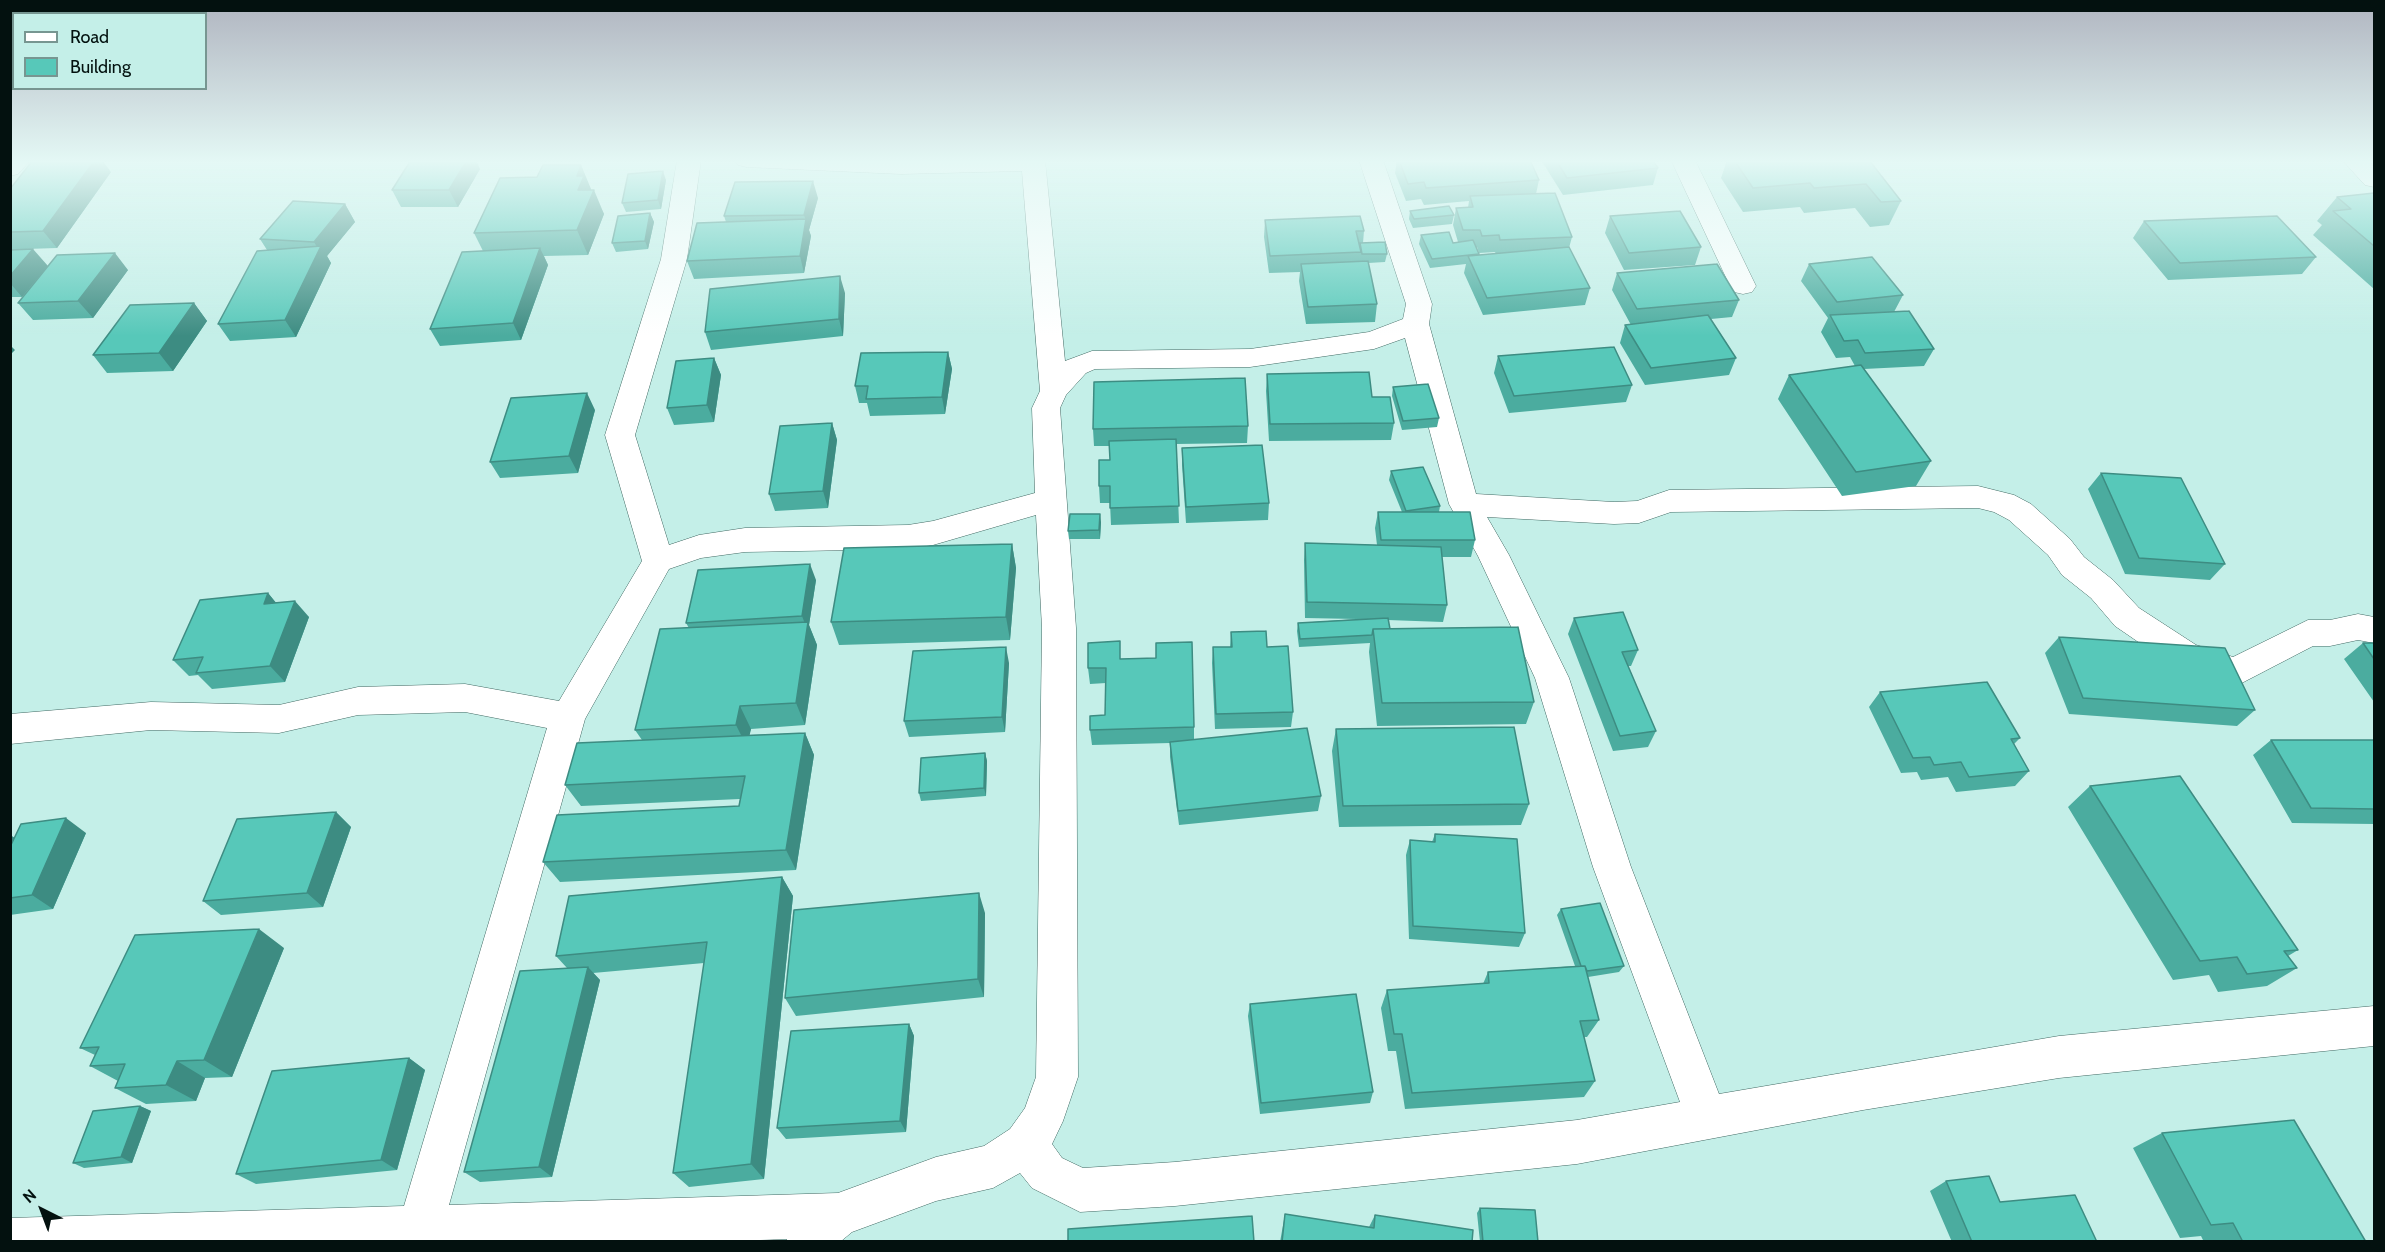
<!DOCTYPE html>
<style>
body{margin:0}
#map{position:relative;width:2385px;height:1252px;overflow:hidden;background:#c4efe8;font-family:Cabin,sans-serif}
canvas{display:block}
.frame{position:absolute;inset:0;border:12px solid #03110f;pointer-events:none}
.legend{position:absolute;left:12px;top:12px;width:195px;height:78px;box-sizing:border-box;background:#c4efe8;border:2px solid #779691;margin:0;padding:8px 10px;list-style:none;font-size:18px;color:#03110f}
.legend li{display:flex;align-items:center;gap:12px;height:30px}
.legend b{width:30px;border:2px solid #779691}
.north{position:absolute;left:12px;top:1180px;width:60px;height:60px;-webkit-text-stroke:4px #c4efe8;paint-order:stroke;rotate:318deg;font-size:16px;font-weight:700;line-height:24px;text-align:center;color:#03110f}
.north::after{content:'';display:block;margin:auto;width:21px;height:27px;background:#03110f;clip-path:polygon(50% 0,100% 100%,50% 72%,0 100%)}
</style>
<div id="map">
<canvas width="2385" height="1252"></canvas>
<div class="frame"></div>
<ul class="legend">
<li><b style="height:8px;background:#fff"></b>Road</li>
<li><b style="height:16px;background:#57c8b9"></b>Building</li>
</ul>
<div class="north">N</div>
</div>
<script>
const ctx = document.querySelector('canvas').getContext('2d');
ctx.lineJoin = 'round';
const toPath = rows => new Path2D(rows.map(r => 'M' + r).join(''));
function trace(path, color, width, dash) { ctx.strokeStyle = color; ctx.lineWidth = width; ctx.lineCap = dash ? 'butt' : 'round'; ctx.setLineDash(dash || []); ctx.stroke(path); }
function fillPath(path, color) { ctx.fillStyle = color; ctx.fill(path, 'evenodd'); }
const minor = toPath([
 [10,160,31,160,18,174,10,176,10,160],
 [677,160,701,160,687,259,635,435,669,545,699,535,745,528,908,525,933,521,1035,493,1032,408,1040,391,1022,171,901,174,746,167,738,165,734,160,1045,160,1065,361,1092,351,1250,349,1369,332,1403,319,1406,304,1359,160,1383,160,1432,304,1429,324,1476,494,1614,502,1637,501,1669,490,1978,486,2014,495,2031,504,2070,539,2084,557,2113,580,2139,608,2196,645,2233,657,2308,620,2330,620,2358,614,2374,617,2374,643,2358,640,2330,646,2313,646,2236,686,2172,665,2115,626,2091,598,2062,575,2048,555,2009,520,1994,512,1978,508,1671,512,1639,523,1614,524,1487,517,1509,555,1569,678,1631,867,1719,1094,2059,1036,2374,1006,2374,1046,2059,1078,1863,1110,1577,1164,1175,1206,1080,1212,1032,1188,1020,1173,993,1188,936,1201,852,1232,840,1242,786,1242,787,1239,707,1242,10,1242,10,1218,404,1206,547,728,465,712,358,715,279,733,151,730,10,744,10,714,151,702,279,705,358,687,465,684,559,701,642,561,605,435,661,259,677,160],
 [1405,338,1449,504,1478,556,1535,678,1593,867,1680,1102,1577,1120,1175,1162,1083,1168,1062,1158,1052,1144,1063,1121,1078,1077,1076,628,1060,408,1066,395,1086,373,1095,369,1250,367,1374,349,1405,338],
 [1036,515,1042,628,1036,1077,1025,1108,1010,1129,984,1146,936,1157,838,1193,449,1205,585,719,669,569,701,558,745,552,908,549,933,545,1036,515],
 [1671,160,1695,160,1756,286,1752,292,1743,294,1734,292,1730,286,1671,160],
 [2342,160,2368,160,2374,167,2374,187,2365,185,2342,160]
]);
trace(minor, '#416963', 1);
fillPath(minor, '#fff');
fillPath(toPath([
 [1232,160,1249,160,1232,162],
 [1397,160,1530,160,1539,180,1536,194,1572,237,1569,248,1590,288,1585,305,1483,315,1464,273,1466,264,1430,268,1419,244,1421,235,1453,243,1458,242,1453,225,1456,208,1468,208,1469,201,1424,205,1421,199,1406,201,1395,173],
 [1476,247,1477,247,1479,253,1495,252,1496,254,1479,255,1479,254],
 [1541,160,1652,160,1658,168,1653,185,1563,195],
 [1727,160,1900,160,1870,161,1901,201,1889,225,1870,227,1855,208,1804,213,1800,207,1743,212,1721,178],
 [581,165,591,190,604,214,588,255,544,256,548,265,521,340,440,346,430,329,483,251,474,233,537,177],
 [480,169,458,207,401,207,392,190],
 [111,172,57,248,26,249,47,266,128,270,93,318,33,320,18,303,44,270,22,297,10,297,10,189],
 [666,180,661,209,626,212,622,203],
 [2374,193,2374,289,2313,235,2322,225,2317,221,2337,197],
 [818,198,809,230,811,236,804,273,694,279,687,261,726,222,724,216],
 [345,204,355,222,327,256,331,263,296,337,230,341,218,324,267,250,260,239],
 [1410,211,1454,215,1452,224,1413,228,1409,219],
 [650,213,654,222,648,249,616,252,612,243],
 [1610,216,1701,247,1695,265,1624,270,1605,233],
 [1265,220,1364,231,1363,243,1387,254,1385,262,1368,263,1377,304,1375,322,1306,324,1299,281,1300,272,1269,273,1264,237],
 [2144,221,2316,257,2302,274,2168,280,2133,238],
 [1809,264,1903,295,1894,312,1934,349,1924,366,1864,369,1931,461,1916,486,1842,496,1778,399,1789,375,1855,366,1850,357,1836,358,1821,332,1828,318,1801,281],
 [1617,273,1739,300,1732,317,1711,319,1736,358,1729,375,1645,385,1620,343,1625,325,1631,325,1612,290],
 [845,293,843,336,711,350,705,332],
 [194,303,207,321,173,371,107,373,93,355],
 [948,352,952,369,945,414,870,416,867,403,859,403,855,386],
 [1498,356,1632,385,1626,402,1509,413,1494,373],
 [714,358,721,375,714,422,674,425,667,408],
 [1267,374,1372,397,1394,423,1391,440,1269,441,1266,391],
 [1393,387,1439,418,1437,427,1402,430,1392,396],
 [595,410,578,473,500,478,490,462],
 [832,423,837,440,828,508,775,511,769,494],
 [1248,426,1247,443,1176,444,1179,523,1111,525,1110,503,1100,503,1099,486,1110,460,1110,446,1094,446,1093,429],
 [1182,448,1269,503,1268,520,1186,523,1182,465],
 [1391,471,1440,506,1439,512,1475,540,1471,557,1442,557,1447,605,1443,622,1388,620,1390,629,1534,702,1526,724,1377,726,1369,652,1370,643,1299,647,1297,631,1298,623,1357,619,1305,618,1304,560,1305,543,1377,545,1375,528,1378,512,1402,512,1389,480],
 [2101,473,2225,564,2210,580,2125,574,2088,489],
 [1101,522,1100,539,1069,539,1068,531],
 [1012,544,1016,568,1010,640,839,645,831,622],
 [816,580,809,625,817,645,805,725,751,729,749,735,805,733,814,755,796,870,560,882,543,862,739,806,740,799,581,806,565,785,642,740,635,730,689,628,686,623],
 [268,593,276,603,309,617,285,682,212,689,198,675,189,676,173,660],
 [1574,618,1638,650,1631,666,1628,666,1656,731,1648,747,1613,751,1568,634],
 [1231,632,1267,647,1293,712,1291,727,1215,729,1212,663,1213,647,1230,647],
 [2059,637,2255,710,2237,726,2069,714,2045,653],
 [2363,643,2374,643,2374,702,2344,659],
 [1121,659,1194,727,1194,739,1321,796,1318,811,1179,825,1170,757,1170,743,1092,745,1090,730,1105,715,1106,683,1090,684,1088,668],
 [1009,663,1005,732,909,737,904,721],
 [1880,692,2020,738,2014,744,2029,771,2015,786,1956,792,1948,777,1921,780,1917,772,1901,773,1869,707],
 [1336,729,1529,804,1521,825,1339,827,1332,751],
 [2271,740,2374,740,2374,824,2292,823,2253,755],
 [985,753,987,761,986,796,921,801,919,793],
 [2090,786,2298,950,2288,956,2297,968,2267,986,2218,992,2209,975,2173,980,2068,807],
 [336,812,351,827,323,907,221,915,203,901],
 [86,833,53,909,10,915,10,835,15,838],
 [1435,834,1525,933,1519,947,1409,939,1406,855,1410,840,1432,842],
 [782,877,793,896,764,1179,689,1187,673,1173,704,963,593,973,600,980,552,1177,480,1182,464,1172,567,968,556,956],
 [1561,909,1624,966,1619,972,1588,977,1599,1020,1587,1037,1584,1037,1595,1081,1584,1097,1405,1109,1396,1051,1388,1051,1381,1008,1387,990,1483,984,1488,972,1575,966,1557,915],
 [985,913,984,997,796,1016,785,998],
 [284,948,232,1077,205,1078,196,1101,146,1104,115,1088,118,1081,90,1066,95,1055,80,1048],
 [1250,1004,1373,1092,1370,1103,1260,1114,1248,1016],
 [909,1024,914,1036,906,1132,786,1139,777,1128],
 [409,1058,425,1070,397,1170,256,1184,236,1174],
 [140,1106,151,1111,132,1163,84,1168,73,1163],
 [2162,1133,2366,1242,2204,1242,2201,1236,2180,1238,2133,1148],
 [1946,1181,2097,1242,1952,1242,1930,1191],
 [1480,1208,1538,1242,1480,1242,1477,1213],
 [1285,1214,1369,1227,1375,1215,1472,1242,1280,1242]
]), '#4bac9f');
fillPath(toPath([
 [95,160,102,160,111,172,57,248,43,231],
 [467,160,476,160,480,169,458,207,449,190],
 [581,165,591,189,591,191,594,190,604,214,588,255,577,230,578,190,577,176],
 [663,171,666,180,661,209,658,200],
 [813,181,818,198,809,230,811,236,804,273,800,256,806,221,804,215],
 [345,204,355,222,327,256,331,263,296,337,285,320,319,250,314,242],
 [650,213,654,222,648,249,645,241],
 [540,248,548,265,521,340,513,323],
 [33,249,48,266,22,297,10,283,10,276],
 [115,253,128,270,93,318,78,301],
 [840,276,845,293,843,336,839,319],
 [194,303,207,321,173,371,159,353],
 [10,345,15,350,10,355],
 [948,352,952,369,945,414,942,397],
 [714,358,721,375,714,422,707,405],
 [587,393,595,410,578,473,569,456],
 [832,423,837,440,828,508,823,491],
 [1100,514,1101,522,1100,539,1099,530],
 [1012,544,1016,568,1010,640,1006,617],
 [810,564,816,580,809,625,817,645,805,725,796,703,807,629,802,616],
 [268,593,282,610,264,604],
 [295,601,309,617,285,682,270,666],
 [1006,647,1009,663,1005,732,1002,717],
 [740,706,751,729,747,747,736,725],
 [805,733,814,755,796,870,786,850],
 [985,753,987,761,986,796,984,788],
 [336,812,351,827,323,907,307,893],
 [66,818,86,833,53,909,32,895],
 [10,835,29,848,10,884],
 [782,877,793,896,764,1179,751,1164],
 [979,893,985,913,984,997,978,979],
 [259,929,284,948,232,1077,204,1060],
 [588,967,600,980,552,1177,539,1167],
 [909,1024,914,1036,906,1132,900,1121],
 [409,1058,425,1070,397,1170,381,1160],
 [177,1061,205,1078,196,1101,166,1085],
 [140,1106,151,1111,132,1163,121,1157]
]), '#3d8c82');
const building = toPath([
 [33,160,95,160,43,231,10,232,10,189,33,160],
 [411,160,467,160,449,190,392,190,411,160],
 [1399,160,1530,160,1539,180,1426,188,1424,182,1408,184,1399,160],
 [1556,160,1652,160,1658,168,1567,178,1556,160],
 [1734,160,1869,160,1901,201,1881,202,1866,184,1814,188,1810,183,1753,188,1734,160],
 [543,165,581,165,577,176,584,176,578,190,594,190,577,230,474,233,500,178,537,177,543,165],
 [663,171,658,200,622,203,628,174,663,171],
 [813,181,804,215,724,216,735,182,813,181],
 [1555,193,1572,237,1500,240,1499,235,1482,236,1480,230,1463,230,1456,208,1473,207,1470,196,1555,193],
 [2374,193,2374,246,2333,211,2351,209,2337,197,2374,193],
 [293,201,345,204,314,242,260,239,293,201],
 [1449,206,1454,215,1414,219,1410,211,1449,206],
 [1680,211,1701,247,1629,253,1610,216,1680,211],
 [650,213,645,241,612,243,618,216,650,213],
 [1360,216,1364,231,1356,231,1361,252,1270,256,1265,220,1360,216],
 [2277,216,2316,257,2180,263,2144,221,2277,216],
 [806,219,800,256,687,261,697,223,806,219],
 [1449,232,1453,243,1473,240,1479,254,1432,259,1421,235,1449,232],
 [1385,242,1387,254,1362,254,1360,243,1385,242],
 [321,246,285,320,218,324,257,251,321,246],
 [1569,247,1590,288,1487,298,1468,256,1569,247],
 [540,248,513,323,430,329,462,252,540,248],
 [33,249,10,276,10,250,33,249],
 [115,253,78,301,18,303,57,255,115,253],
 [1872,257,1903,295,1837,302,1809,264,1872,257],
 [1368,261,1377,304,1308,307,1301,264,1368,261],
 [1717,264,1739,300,1637,309,1617,273,1717,264],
 [840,276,839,319,705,332,710,289,840,276],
 [194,303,159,353,93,355,130,305,194,303],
 [1909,311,1934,349,1865,353,1858,340,1844,341,1830,315,1909,311],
 [1708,315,1736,358,1651,368,1625,325,1708,315],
 [1614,347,1632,385,1514,396,1498,356,1614,347],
 [948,352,942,397,866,399,868,386,855,386,861,353,948,352],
 [714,358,707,405,667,408,676,361,714,358],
 [1861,365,1931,461,1856,472,1789,375,1861,365],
 [1369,372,1372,397,1390,397,1394,423,1270,424,1267,374,1369,372],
 [1245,378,1248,426,1093,429,1094,382,1245,378],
 [1428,384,1439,418,1403,421,1393,387,1428,384],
 [587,393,569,456,490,462,511,398,587,393],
 [832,423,823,491,769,494,780,426,832,423],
 [1176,439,1179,506,1110,508,1110,486,1099,486,1099,460,1110,460,1109,441,1176,439],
 [1262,445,1269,503,1186,507,1182,448,1262,445],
 [1423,467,1440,506,1406,511,1391,471,1423,467],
 [2101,473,2181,478,2225,564,2139,558,2101,473],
 [1378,512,1470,512,1475,540,1381,540,1378,512],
 [1070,514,1100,514,1099,530,1068,531,1070,514],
 [1305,543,1441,547,1447,605,1307,602,1305,543],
 [1012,544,1006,617,831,622,844,548,1012,544],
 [810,564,802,616,686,623,698,570,810,564],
 [268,593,264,604,295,601,270,666,196,673,203,657,173,660,200,600,268,593],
 [1623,612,1638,650,1622,652,1656,731,1620,736,1574,618,1623,612],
 [1388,618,1390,629,1373,629,1372,635,1300,639,1298,623,1388,618],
 [808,622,796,703,740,706,736,725,635,730,660,629,808,622],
 [1518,627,1534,702,1382,703,1373,629,1518,627],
 [1266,631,1267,647,1288,646,1293,712,1216,714,1213,647,1232,647,1231,632,1266,631],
 [2059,637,2225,648,2255,710,2083,698,2059,637],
 [1120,641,1120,659,1156,658,1156,643,1192,642,1194,727,1090,730,1090,716,1105,715,1106,668,1088,668,1088,643,1120,641],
 [2363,643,2374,643,2374,659,2363,643],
 [1006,647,1002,717,904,721,913,651,1006,647],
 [1987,682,2020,738,2011,739,2029,771,1969,777,1961,762,1934,765,1930,757,1913,758,1880,692,1987,682],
 [1514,727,1529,804,1343,806,1336,729,1514,727],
 [1307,728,1321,796,1178,811,1170,742,1307,728],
 [805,733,786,850,543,862,557,815,739,806,745,776,565,785,577,743,805,733],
 [2271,740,2374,740,2374,809,2311,808,2271,740],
 [985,753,984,788,919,793,921,758,985,753],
 [2180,776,2298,950,2284,951,2297,968,2247,974,2237,957,2200,961,2090,786,2180,776],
 [336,812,307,893,203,901,237,819,336,812],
 [66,818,32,895,10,898,10,847,21,824,66,818],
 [1435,834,1517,839,1525,933,1413,926,1410,840,1435,842,1435,834],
 [782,877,751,1164,673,1173,707,942,556,956,569,896,782,877],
 [979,893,978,979,785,998,794,910,979,893],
 [1600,903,1624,966,1587,971,1585,966,1581,966,1561,909,1600,903],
 [259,929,204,1060,177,1061,166,1085,115,1088,125,1064,90,1066,99,1047,80,1048,135,935,259,929],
 [1585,966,1599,1020,1580,1021,1595,1081,1412,1093,1402,1034,1394,1034,1387,990,1489,983,1488,972,1585,966],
 [588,967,539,1167,464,1172,520,971,588,967],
 [1356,994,1373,1092,1261,1103,1250,1004,1356,994],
 [909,1024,900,1121,777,1128,791,1031,909,1024],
 [409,1058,381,1160,236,1174,272,1071,409,1058],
 [140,1106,121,1157,73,1163,93,1111,140,1106],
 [2294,1120,2366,1242,2243,1242,2233,1223,2211,1225,2162,1133,2294,1120],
 [1989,1176,2000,1202,2075,1195,2097,1242,1972,1242,1946,1181,1989,1176],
 [1480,1208,1535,1210,1538,1242,1483,1242,1480,1208],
 [1285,1214,1374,1228,1375,1215,1473,1230,1472,1242,1282,1242,1285,1214],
 [1252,1216,1254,1242,1068,1242,1068,1229,1252,1216]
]);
fillPath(building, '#57c8b9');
trace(building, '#3d8c82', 1.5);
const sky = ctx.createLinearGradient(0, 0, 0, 336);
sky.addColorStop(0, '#b0b5c0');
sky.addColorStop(0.48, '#e4f8f5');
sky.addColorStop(1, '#e4f8f500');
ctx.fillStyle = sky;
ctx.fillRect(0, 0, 2385, 336);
</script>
